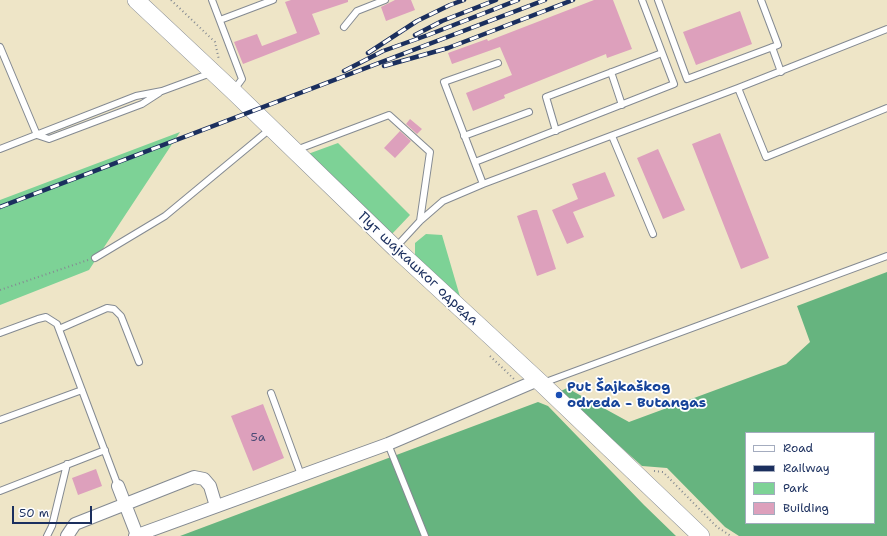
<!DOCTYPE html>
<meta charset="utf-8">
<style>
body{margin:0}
#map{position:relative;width:887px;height:536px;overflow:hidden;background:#eee5c7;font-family:"Shantell Sans",sans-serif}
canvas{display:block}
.legend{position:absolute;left:745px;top:432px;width:130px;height:92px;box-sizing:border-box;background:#fff;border:1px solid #a4acbf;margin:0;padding:5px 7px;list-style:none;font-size:12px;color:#1b2f5e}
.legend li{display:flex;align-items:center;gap:8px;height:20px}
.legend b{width:20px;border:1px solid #a4acbf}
.scale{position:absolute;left:12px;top:506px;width:80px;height:18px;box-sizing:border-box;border:2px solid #1b2f5e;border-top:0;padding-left:5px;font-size:12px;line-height:14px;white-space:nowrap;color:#1b2f5e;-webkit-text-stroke:3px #fff;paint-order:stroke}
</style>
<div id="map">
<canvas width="887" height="536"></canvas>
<ul class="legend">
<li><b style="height:5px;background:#fff"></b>Road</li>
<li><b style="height:5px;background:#1b2f5e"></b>Railway</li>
<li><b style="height:11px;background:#7dd296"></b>Park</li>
<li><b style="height:11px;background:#dda0bc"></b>Building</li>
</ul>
<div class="scale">50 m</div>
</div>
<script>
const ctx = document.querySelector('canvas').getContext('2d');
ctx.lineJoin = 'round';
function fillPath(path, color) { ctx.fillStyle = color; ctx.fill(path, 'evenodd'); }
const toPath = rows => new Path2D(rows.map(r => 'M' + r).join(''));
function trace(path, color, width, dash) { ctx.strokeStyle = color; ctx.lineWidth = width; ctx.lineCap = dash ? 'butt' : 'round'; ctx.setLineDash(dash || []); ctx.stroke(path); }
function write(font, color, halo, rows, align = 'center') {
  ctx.font = font + ' "Shantell Sans",sans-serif'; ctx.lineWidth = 3.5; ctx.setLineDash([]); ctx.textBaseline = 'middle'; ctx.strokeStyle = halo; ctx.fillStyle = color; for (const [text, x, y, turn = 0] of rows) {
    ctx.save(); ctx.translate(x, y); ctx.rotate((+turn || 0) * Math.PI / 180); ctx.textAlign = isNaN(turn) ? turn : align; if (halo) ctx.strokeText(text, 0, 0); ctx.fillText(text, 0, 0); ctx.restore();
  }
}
fillPath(toPath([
 [180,132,89,270,0,305,0,200],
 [338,143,410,215,392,234,308,154],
 [426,234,442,235,461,300,415,258,415,243]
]), '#7dd296');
fillPath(toPath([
 [887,272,887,536,739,536,725,527,667,468,642,466,559,392,567,388,629,422,786,364,810,342,797,306],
 [746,433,874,433,874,523,746,523],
 [538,402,548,406,644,505,676,536,180,536]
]), '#66b47f');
fillPath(toPath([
 [291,0,348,0,348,2,312,14,320,34,243,64,234,42,257,34,262,46,297,33,285,2],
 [395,0,411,0,415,10,386,21,381,7],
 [594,0,613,0,632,49,607,58,606,54,504,95,505,98,473,111,466,93,512,75,500,47,452,64,448,53,487,39,488,41],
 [740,11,752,44,696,65,683,32],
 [410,119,422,129,417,134,406,124],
 [400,131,411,141,395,158,384,148],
 [720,133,769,258,741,269,692,144],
 [658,149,685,210,663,219,637,158],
 [605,172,615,196,573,212,584,237,567,244,552,210,578,199,572,184],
 [533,210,537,210,556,269,537,276,517,216],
 [263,404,284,458,253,471,231,416],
 [96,469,102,486,78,495,72,478]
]), '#dda0bc');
const lane = toPath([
 [212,0,242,79,234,90],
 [658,0,687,79,778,45,761,0],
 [220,20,273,0],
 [344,27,357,11,385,0],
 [0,47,37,135],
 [772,47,781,72],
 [611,72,622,105],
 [738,88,766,157,887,108],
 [556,131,546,97,662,53],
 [37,135,49,139,142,104,159,93],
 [464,136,529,112],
 [612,136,653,234],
 [0,149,136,96,162,91,211,73],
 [296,150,389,115,430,152,420,221],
 [475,162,674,84,642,0],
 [483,184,444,82,498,63],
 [396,247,420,221,443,201,483,184,738,88,887,29],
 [95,258,165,216,270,129],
 [59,329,107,308,114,309,121,316,139,362],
 [0,333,38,319,46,317,57,324,118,486],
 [543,383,887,256],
 [271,393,301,475],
 [0,420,82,390],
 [388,444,425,536],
 [0,491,105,450],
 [47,536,52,526,67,464]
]);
const street = toPath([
 [118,486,137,535],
 [67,536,75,524,194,477,204,479,210,486,216,506],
 [135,536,388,444,538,380]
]);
const secondary = toPath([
 [136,0,233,91,395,248,541,383,701,536]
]);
trace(lane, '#848a92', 8);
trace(street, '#848a92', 14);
trace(secondary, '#848a92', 18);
trace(toPath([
 [171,0,215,42,219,60],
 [0,290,88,260],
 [490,356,514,379],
 [654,471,663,472,717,527,731,536]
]), '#848a92', 2, [1, 3]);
trace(lane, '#fff', 6);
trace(street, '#fff', 12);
trace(secondary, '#fff', 17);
const rail = toPath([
 [415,35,442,21,496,0],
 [368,53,417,21,450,5,464,0],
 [384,66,448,48,573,0],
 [344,71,383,51,428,35,518,0],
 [0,207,545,0]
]);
trace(rail, '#1b2f5e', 4.5);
trace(rail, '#fff', 3, [9]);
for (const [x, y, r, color] of [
 [559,395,4,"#1a4fb4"]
]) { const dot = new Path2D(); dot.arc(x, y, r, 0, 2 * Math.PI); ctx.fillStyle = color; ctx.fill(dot); trace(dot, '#fff', 1.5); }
write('12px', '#4c4b76', null, [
 ["5a",258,438]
]);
write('14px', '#1b2f5e', '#fff', [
 ["Пут шајкашког одреда",418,269,43]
]);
write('bold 14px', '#164399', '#fff', [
 ["Put Šajkaškog",567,387],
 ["odreda - Butangas",567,403]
], 'left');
</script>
